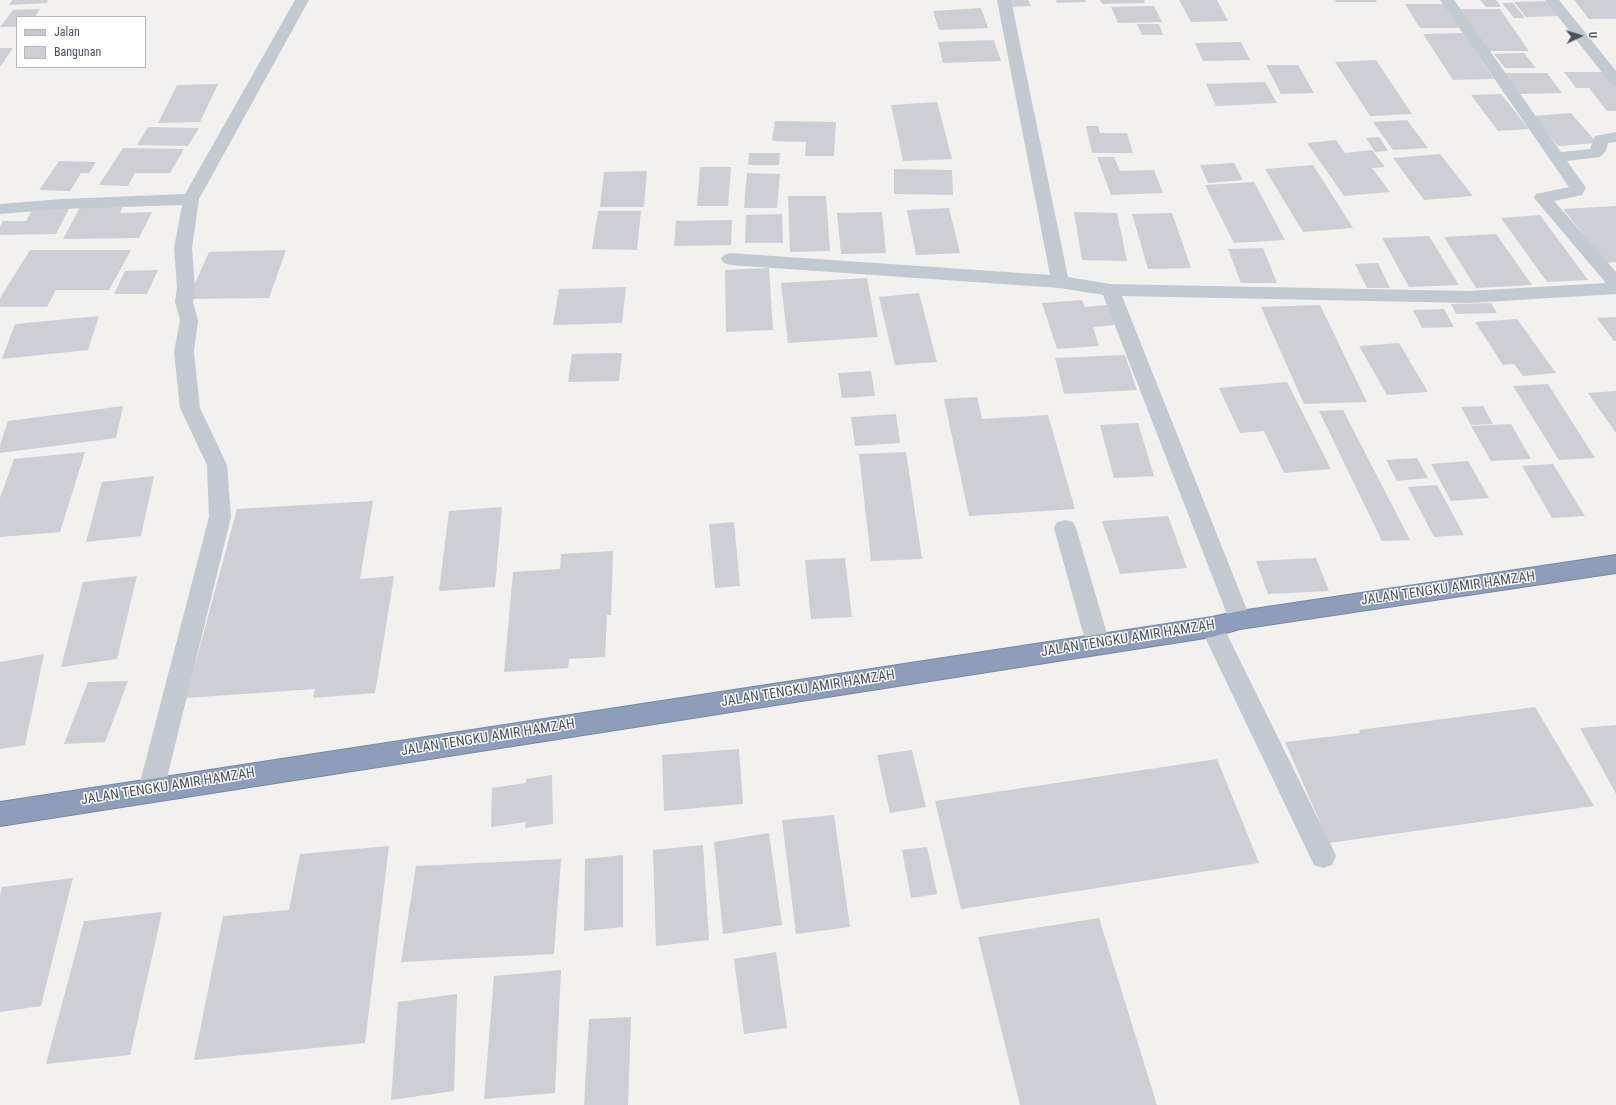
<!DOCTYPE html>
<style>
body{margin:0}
#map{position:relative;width:1616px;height:1105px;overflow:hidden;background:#f2f1f0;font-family:"Roboto Condensed",sans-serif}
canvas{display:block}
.legend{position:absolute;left:16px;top:16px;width:130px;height:52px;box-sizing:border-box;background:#fff;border:1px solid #b7b9be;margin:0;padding:5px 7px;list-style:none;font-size:12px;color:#4a515c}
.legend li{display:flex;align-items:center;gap:8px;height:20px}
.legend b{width:20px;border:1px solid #b7b9be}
.north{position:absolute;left:1560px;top:16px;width:40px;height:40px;-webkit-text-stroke:3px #fff;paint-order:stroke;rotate:86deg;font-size:11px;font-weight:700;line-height:16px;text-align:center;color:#4a515c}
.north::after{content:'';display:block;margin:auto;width:14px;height:18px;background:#4a515c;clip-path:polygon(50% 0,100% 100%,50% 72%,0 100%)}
</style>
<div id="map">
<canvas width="1616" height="1105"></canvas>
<ul class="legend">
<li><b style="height:5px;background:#c2c9d0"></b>Jalan</li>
<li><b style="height:11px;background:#cecfd4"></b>Bangunan</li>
</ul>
<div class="north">U</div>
</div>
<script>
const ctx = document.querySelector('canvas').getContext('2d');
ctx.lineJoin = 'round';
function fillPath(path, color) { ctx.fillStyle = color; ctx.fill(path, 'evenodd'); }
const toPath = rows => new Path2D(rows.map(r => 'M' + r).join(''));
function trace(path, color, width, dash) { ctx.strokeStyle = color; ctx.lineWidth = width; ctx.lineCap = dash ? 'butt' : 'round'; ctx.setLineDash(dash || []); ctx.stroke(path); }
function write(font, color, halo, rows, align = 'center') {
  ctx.font = font + ' "Roboto Condensed",sans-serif'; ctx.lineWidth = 3; ctx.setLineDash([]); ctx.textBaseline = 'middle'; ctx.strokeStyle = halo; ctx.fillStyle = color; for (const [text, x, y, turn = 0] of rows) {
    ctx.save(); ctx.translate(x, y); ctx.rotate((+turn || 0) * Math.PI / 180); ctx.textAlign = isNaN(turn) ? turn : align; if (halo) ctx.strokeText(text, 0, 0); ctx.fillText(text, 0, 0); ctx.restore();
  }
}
fillPath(toPath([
 [12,0,48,0,47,3,9,5],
 [1008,0,1028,0,1031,6,1011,7],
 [1056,0,1085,0,1086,2,1057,3],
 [1100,0,1144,0,1145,3,1102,4],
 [1179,0,1217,0,1228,21,1191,22],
 [1335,0,1376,0,1377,2,1336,2],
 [1480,0,1496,0,1501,7,1486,7],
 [1574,0,1616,0,1616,19,1589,19],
 [1547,1,1560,16,1526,17,1514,2],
 [1502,3,1513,3,1525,18,1514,18],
 [1405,4,1444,4,1459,28,1420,28],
 [1154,6,1162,22,1118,23,1111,7],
 [981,8,988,28,939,30,933,11],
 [40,9,35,17,17,17,17,27,0,27,13,10],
 [1460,9,1500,9,1529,51,1488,51],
 [1137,24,1159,24,1163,35,1142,35],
 [1463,33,1494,79,1453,80,1423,34],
 [994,40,1001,61,943,63,938,42],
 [1241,42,1250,60,1203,61,1195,43],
 [0,48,13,48,0,67],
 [1524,53,1536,68,1505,68,1494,54],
 [1376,60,1412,114,1370,116,1335,62],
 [1266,65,1298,65,1314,93,1281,94],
 [1564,72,1605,72,1616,86,1616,111,1607,111,1589,88,1576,88],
 [1505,73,1547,73,1562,93,1519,94],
 [1265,82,1277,103,1216,106,1206,84],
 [218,84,200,122,158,123,177,85],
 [1501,94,1529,129,1498,131,1471,95],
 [937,102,952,159,903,161,891,105],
 [1571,113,1597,143,1558,146,1533,116],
 [1407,120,1428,148,1393,150,1373,122],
 [775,121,836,122,834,156,805,156,806,142,772,141],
 [1086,126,1098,126,1100,133,1127,133,1133,153,1092,153],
 [148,127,199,128,188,146,137,145],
 [1379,137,1388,151,1375,152,1366,138],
 [1336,140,1345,153,1372,150,1385,167,1372,168,1390,192,1344,196,1307,143],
 [123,148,184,149,170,173,135,173,128,186,99,185],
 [749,153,780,153,779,165,748,165],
 [1440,154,1473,196,1424,200,1393,158],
 [1097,157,1114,157,1120,171,1154,170,1163,193,1111,195],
 [59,161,96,162,89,173,81,173,70,191,39,190,51,173,61,173,51,173],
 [1234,163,1243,180,1208,183,1200,165],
 [1313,165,1353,228,1303,232,1265,169],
 [700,167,731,167,728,206,697,206],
 [894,169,952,170,953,195,894,194],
 [647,171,644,207,600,207,604,172],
 [747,173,780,174,777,208,744,208],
 [1254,182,1285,240,1234,243,1205,185],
 [788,196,826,196,830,251,790,252],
 [123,206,120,213,152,212,139,238,63,239,80,207],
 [1616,206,1616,262,1606,263,1563,209],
 [70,207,56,234,0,235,0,226,3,221,26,221,33,209],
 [949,208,960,253,916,255,907,210],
 [598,211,641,211,637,250,592,249],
 [882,212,886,253,841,254,837,213],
 [1074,212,1117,213,1127,261,1082,260],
 [1172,213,1191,268,1148,269,1132,214],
 [782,214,783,243,745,243,746,215],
 [1540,215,1588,280,1547,282,1501,218],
 [732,220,731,245,674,246,676,221],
 [1496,234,1532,285,1476,288,1444,237],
 [1429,236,1459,285,1409,287,1382,238],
 [1263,248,1277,283,1241,283,1228,249],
 [30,250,131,250,109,290,56,290,47,307,0,307,0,298],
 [286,250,269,298,188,299,209,252],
 [1378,263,1390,288,1367,288,1355,264],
 [769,268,773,330,726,332,725,270],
 [158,270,147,294,114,294,125,271],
 [867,278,878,337,788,343,781,283],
 [626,287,622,323,553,325,559,289],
 [919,293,937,362,895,365,879,297],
 [1082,300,1085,307,1107,305,1115,325,1093,327,1099,346,1057,349,1042,303],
 [1491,303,1497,313,1456,314,1451,304],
 [1320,305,1367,402,1304,404,1261,307],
 [1444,309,1454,327,1422,328,1413,310],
 [99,316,88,350,2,359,15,324],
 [1616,317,1616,341,1614,341,1597,318],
 [1517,319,1556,373,1523,376,1514,364,1503,365,1475,322],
 [1399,343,1428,392,1387,395,1359,346],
 [622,353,619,381,568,382,572,354],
 [1125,355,1137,390,1064,394,1055,358],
 [871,371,875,396,842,398,838,373],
 [1287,382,1331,469,1284,473,1264,431,1240,433,1219,388],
 [1548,384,1595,458,1559,460,1513,386],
 [1616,391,1616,433,1588,393],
 [977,397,982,419,1048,415,1075,509,969,516,944,399],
 [123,406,116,438,0,453,0,445,8,421],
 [1483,406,1493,424,1471,425,1461,407],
 [1343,410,1410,540,1382,541,1319,411],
 [896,414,900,443,855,446,851,417],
 [1138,423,1154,476,1114,478,1100,425],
 [1511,424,1531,459,1491,461,1471,426],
 [85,452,60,532,0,537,0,498,14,459],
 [906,452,922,559,871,561,859,454],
 [1417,458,1428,478,1397,481,1386,460],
 [1468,461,1489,498,1451,501,1431,464],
 [1553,464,1585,516,1552,518,1522,466],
 [154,476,141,536,86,542,102,482],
 [1437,485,1464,535,1434,537,1408,487],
 [373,501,360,579,394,576,375,693,313,698,315,689,186,698,237,509],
 [502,507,495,587,439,591,449,511],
 [1168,516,1187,568,1120,574,1102,521],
 [734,522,740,586,715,588,709,524],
 [613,551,611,615,607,615,605,657,569,659,568,668,504,672,513,572,560,569,561,554],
 [845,558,852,617,811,619,805,560],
 [1316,558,1329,591,1268,594,1256,561],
 [137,576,117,659,61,667,83,582],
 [44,654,25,745,0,749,0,662],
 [128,681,105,742,64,744,88,682],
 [1535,707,1594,806,1329,843,1285,742,1360,733,1359,730],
 [1616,725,1616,794,1580,728],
 [739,749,743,804,664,811,662,755],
 [912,750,926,807,890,813,877,755],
 [1217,759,1259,863,961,909,935,801],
 [552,775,553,824,525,828,526,822,491,827,492,788,526,783,526,779],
 [834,815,850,927,796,934,782,820],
 [769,833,782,925,723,934,714,842],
 [703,845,709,940,656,946,653,850],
 [389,846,365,1043,194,1060,223,916,289,910,300,854],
 [927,847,937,894,911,898,902,850],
 [623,855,623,927,584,931,585,859],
 [561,859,554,954,401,962,416,866],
 [73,878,41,1006,0,1012,0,895,2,887],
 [162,912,130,1055,46,1064,84,921],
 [1099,918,1157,1105,1020,1105,978,937],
 [776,952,787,1028,744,1034,734,959],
 [561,970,555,1093,484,1099,494,976],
 [457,994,454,1091,391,1100,398,1002],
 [631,1017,628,1105,584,1105,589,1019]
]), '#cecfd4');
const highway = toPath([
 [1616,555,1616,573,1240,629,1212,637,0,826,0,802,1212,617,1240,611,1616,555]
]);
trace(highway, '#7888a6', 2);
fillPath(toPath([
 [1065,520,1073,522,1076,528,1110,644,1106,651,1098,654,1090,651,1086,644,1054,528,1057,522,1065,520],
 [1212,617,1220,620,1332,847,1336,856,1332,865,1323,868,1314,865,1200,627,1204,620,1212,617]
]), '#c2c9d0');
fillPath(toPath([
 [295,0,309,0,199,199,192,248,195,287,193,302,198,320,194,352,200,408,227,465,231,517,164,790,160,798,151,802,142,798,138,790,209,517,207,465,180,408,174,352,180,320,175,302,177,287,174,248,182,205,62,209,0,214,0,204,62,199,185,194,295,0],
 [997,0,1011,0,1068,277,1110,284,1469,291,1606,283,1534,198,1536,194,1569,187,1440,0,1454,0,1561,152,1590,149,1595,136,1616,132,1616,142,1608,143,1606,151,1600,157,1567,161,1586,188,1582,195,1554,201,1616,272,1616,294,1469,303,1122,296,1251,620,1248,627,1240,629,1232,627,1103,295,1060,288,730,265,724,263,721,259,724,255,730,253,1050,275,997,0],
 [1545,0,1559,0,1616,71,1616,86,1611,84,1545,0]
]), '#c2c9d0');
fillPath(highway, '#8d9dba');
write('14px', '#4a515c', '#fff', [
 ["JALAN TENGKU AMIR HAMZAH",1448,589,-8],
 ["JALAN TENGKU AMIR HAMZAH",1128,639,-9],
 ["JALAN TENGKU AMIR HAMZAH",808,689,-9],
 ["JALAN TENGKU AMIR HAMZAH",488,738,-9],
 ["JALAN TENGKU AMIR HAMZAH",168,787,-9]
]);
</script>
